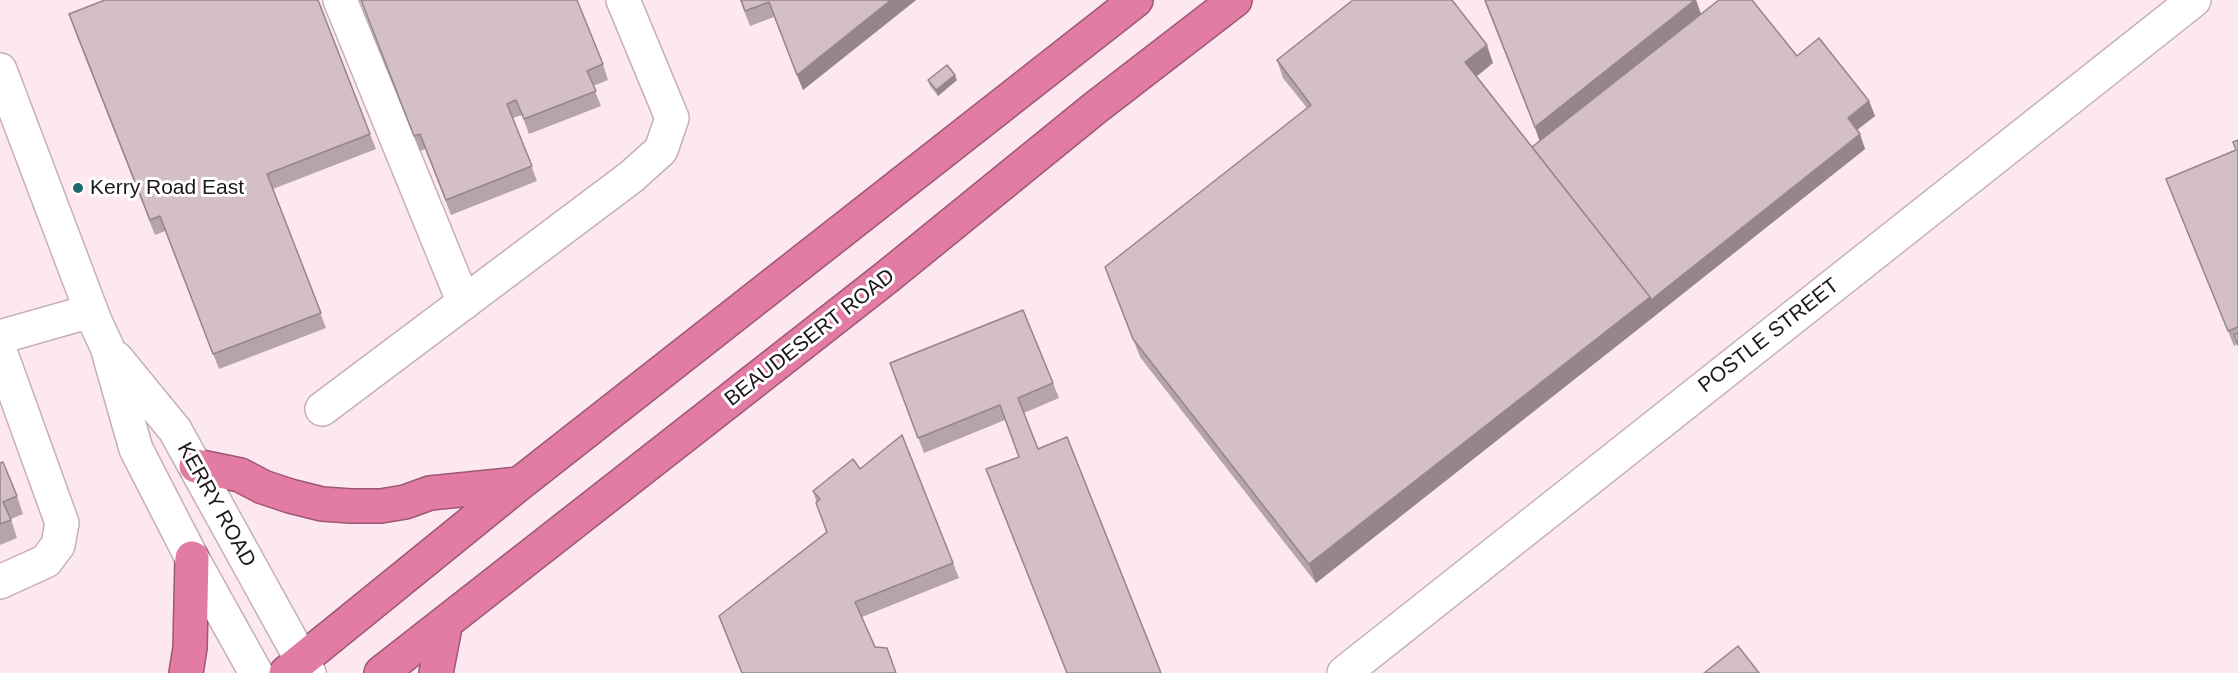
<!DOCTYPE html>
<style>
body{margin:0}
canvas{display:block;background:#fee8ef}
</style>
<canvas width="2238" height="673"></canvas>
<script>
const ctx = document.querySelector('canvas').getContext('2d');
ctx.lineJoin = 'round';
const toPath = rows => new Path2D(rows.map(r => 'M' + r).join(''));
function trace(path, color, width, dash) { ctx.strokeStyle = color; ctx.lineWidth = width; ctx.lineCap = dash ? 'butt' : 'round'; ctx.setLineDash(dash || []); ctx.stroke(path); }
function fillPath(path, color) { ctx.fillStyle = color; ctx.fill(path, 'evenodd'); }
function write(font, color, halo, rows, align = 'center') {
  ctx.font = font + ' Helvetica,sans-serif'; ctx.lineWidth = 6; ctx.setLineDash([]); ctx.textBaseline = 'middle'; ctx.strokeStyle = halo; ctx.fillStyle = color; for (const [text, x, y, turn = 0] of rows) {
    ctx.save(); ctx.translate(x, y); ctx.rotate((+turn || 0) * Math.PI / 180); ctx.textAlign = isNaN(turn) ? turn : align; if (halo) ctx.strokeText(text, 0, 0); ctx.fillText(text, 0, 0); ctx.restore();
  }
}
const minor = toPath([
 [340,0,464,303],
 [0,70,95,321,107,347,136,449,192,558,256,673],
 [0,337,91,311],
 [0,351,62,523,58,545,46,561,0,582],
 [116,358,175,430,309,673],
 [322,409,631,177,661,150,672,118,623,0],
 [1344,673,2194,0]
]);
const highway = toPath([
 [196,466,240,475,263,487,290,496,322,504,351,506,381,506,405,502,430,493,519,484],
 [186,673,190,648,192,558],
 [286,673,519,484,1136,0],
 [381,673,887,277,1095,108,1235,0],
 [436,673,446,622]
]);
trace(minor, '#c4b0b6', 36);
trace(highway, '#9d5974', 36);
trace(minor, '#fff', 33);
trace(highway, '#e27ca5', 33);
fillPath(toPath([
 [360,0,603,64,608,80,593,86,601,106,529,134,522,115,513,118,537,181,451,215,425,149,420,151],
 [740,0,916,0,803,90,774,17,750,26],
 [1484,0,1696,0,1701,14,1797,56,1869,101,1875,116,1857,130,1865,149,1656,315,1316,583,1140,357,1112,285,1307,108,1283,78,1277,60,1493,63,1477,76,1532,147,1540,141],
 [74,29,370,134,376,149,273,189,326,328,219,369,165,231,155,235],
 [928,80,957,80,938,96,930,86],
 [2238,140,2238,346,2237,344,2234,346,2166,179,2236,150,2233,142],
 [890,363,1053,383,1059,398,1024,413,1038,449,1161,673,1067,673,986,469,1019,457,1005,420,924,453],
 [0,463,17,496,23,514,11,519,17,538,0,545],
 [860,469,953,563,959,578,862,617,875,647,896,673,742,673,719,616,826,532,813,491]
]), '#b5a4a9');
fillPath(toPath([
 [891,0,916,0,803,90,797,75],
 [1695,0,1696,0,1701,14,1540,142,1535,127],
 [1487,45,1493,63,1472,80,1465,62],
 [955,75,957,80,938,96,936,90],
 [1869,101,1875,116,1853,133,1848,118],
 [1860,134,1865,149,1656,315,1316,583,1309,564,1650,297]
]), '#94868a');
const building = toPath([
 [105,0,318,0,370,134,267,174,321,313,213,354,160,216,150,220,69,14,105,0],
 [361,0,577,0,603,64,587,71,596,91,524,119,516,100,507,104,532,166,446,200,420,134,414,136,361,0],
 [741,0,891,0,797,75,769,2,745,11,741,0],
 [1353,0,1452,0,1487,45,1465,62,1650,297,1309,564,1133,339,1105,267,1311,105,1277,60,1353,0],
 [1485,0,1695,0,1535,127,1485,0],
 [1719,0,1752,0,1797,56,1819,38,1869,101,1848,118,1860,134,1651,300,1650,297,1532,147,1719,0],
 [947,65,955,75,936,90,928,80,947,65],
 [2238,140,2238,327,2228,331,2166,179,2236,150,2233,142,2238,140],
 [1023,310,1053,383,1018,398,1038,449,1067,437,1161,673,1067,673,986,469,1019,457,1000,405,918,438,890,363,1023,310],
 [2238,333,2238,345,2234,335,2238,333],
 [902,435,953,563,855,602,875,647,887,648,896,673,742,673,719,616,827,532,816,503,820,499,813,491,853,459,860,469,902,435],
 [3,462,17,496,3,502,11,520,0,524,0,463,3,462],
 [1738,646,1759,673,1704,673,1738,646]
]);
fillPath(building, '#d3bfc5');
trace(building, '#94868a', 1.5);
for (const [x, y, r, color] of [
 [78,188,6,"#1c6870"]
]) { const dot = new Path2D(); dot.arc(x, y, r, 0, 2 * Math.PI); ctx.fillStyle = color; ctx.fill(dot); trace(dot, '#fff', 2); }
write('21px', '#1e1719', '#fff', [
 ["Kerry Road East",90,188]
], 'left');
write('21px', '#1e1719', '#fff', [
 ["POSTLE STREET",1769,336,-38],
 ["BEAUDESERT ROAD",810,338,-38],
 ["KERRY ROAD",216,505,61]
]);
</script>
